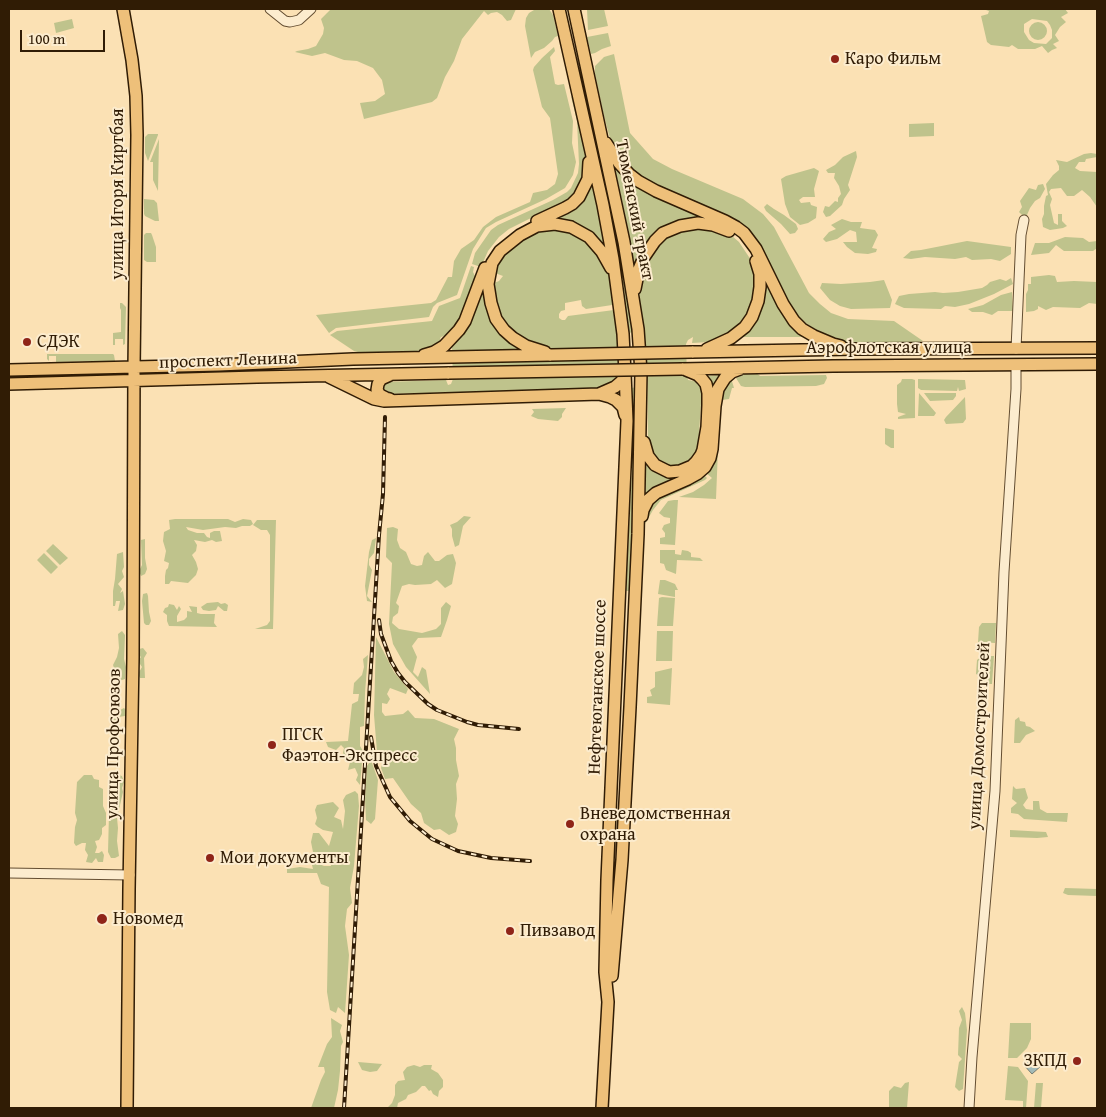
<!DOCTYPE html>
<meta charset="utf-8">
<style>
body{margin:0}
#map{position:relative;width:1106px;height:1117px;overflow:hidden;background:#fbe1b4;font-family:"Gentium Book Plus",serif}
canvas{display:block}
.frame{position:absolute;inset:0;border:10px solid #301c05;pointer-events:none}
.scale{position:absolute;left:20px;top:30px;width:85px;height:22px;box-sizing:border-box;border:2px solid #301c05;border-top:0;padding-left:6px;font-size:15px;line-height:18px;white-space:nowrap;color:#301c05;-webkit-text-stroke:4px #fcecce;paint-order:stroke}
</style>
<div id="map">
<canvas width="1106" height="1117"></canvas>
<div class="frame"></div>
<div class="scale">100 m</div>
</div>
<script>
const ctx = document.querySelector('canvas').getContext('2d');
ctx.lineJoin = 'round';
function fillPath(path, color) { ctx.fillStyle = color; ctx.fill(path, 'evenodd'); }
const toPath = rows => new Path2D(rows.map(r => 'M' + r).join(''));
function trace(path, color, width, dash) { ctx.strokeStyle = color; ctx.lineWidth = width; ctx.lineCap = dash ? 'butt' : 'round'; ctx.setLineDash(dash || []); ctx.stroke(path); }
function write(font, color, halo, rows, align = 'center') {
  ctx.font = font + ' "Gentium Book Plus",serif'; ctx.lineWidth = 4; ctx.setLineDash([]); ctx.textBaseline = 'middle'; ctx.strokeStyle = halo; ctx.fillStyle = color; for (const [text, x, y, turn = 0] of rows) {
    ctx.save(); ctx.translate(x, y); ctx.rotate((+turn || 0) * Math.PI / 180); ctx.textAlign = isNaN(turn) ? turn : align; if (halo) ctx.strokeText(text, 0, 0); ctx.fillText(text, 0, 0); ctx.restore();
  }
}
fillPath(toPath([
 [331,9,516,9,511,20,507,21,502,15,497,12,491,13,488,15,484,11,462,39,454,61,445,77,437,98,432,102,364,119,360,103,375,101,385,94,382,80,373,68,357,61,344,60,325,53,312,56,295,52,297,51,308,49,316,46,323,34,324,28,321,19],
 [539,9,549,9,553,15,558,36,555,37,552,41,544,48,535,52,531,58,525,26,526,18,529,13,534,10],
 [587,9,604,9,608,26,588,30],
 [983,9,1065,9,1068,13,1061,17,1066,22,1060,27,1055,35,1059,41,1053,44,1057,48,1052,50,1048,53,1042,46,1035,49,1018,49,1012,45,1009,47,991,45,987,42,981,16,988,14,989,11],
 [1032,19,1047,21,1050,25,1052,30,1052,38,1046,44,1034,43,1029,40,1024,32,1024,24],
 [72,19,74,28,56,33,54,23],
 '1029 31a9 9 0 1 1 18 0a9 9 0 1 1-18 0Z',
 [608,33,611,46,602,49,595,53,591,54,587,37],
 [554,47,555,51,550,57,555,84,558,85,564,84,573,121,572,143,576,162,573,175,565,188,546,199,496,222,486,228,473,249,457,295,437,303,433,307,429,317,336,328,329,333,316,315,431,303,436,300,448,277,452,277,454,261,461,249,474,240,483,227,496,217,530,202,533,193,547,190,555,184,558,174,550,118,542,107,533,70,534,67,542,58],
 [614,54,630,133,653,159,672,169,743,199,763,214,774,227,809,293,820,304,831,313,848,319,894,321,923,341,908,344,859,344,840,341,824,335,807,324,795,313,785,299,756,240,639,177,627,165,616,151,609,135,604,116,595,74,595,66,604,57],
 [583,87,585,87,619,243,633,332,629,333,623,282,617,244],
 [571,96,574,101,587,156,586,172,577,192,569,199,509,229,499,237,488,251,481,267,472,264,475,253,491,230,498,225,553,200,567,192,571,188,578,173,579,164,577,121],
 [934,123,934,136,909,137,909,124],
 [148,134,158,134,158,135,148,161,145,153,145,137],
 [159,139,158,191,153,180,153,162,150,162],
 [856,151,857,157,848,185,850,190,844,199,842,205,830,216,826,217,823,212,825,206,829,207,835,201,838,202,838,198,841,194,839,186,834,178,835,173,828,173,826,170,835,165,843,157],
 [1091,153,1097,154,1097,157,1086,159,1085,162,1079,162,1075,168,1080,171,1097,172,1097,207,1090,197,1082,190,1074,196,1067,196,1061,188,1051,189,1049,192,1052,199,1050,205,1054,223,1058,225,1058,214,1062,214,1062,221,1067,226,1063,228,1050,230,1043,227,1042,219,1044,214,1044,206,1046,196,1048,195,1046,184,1053,175,1059,170,1059,166,1056,160,1067,162,1084,154],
 [613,159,624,172,728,226,674,225,635,270,629,233],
 [814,168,819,171,814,189,815,197,803,197,799,200,801,203,810,202,811,205,817,207,816,218,808,223,800,225,790,217,785,204,781,179,786,176],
 [591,176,604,234,607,253,597,241,545,222,562,212],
 [1043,184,1045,189,1040,198,1035,201,1030,208,1027,215,1023,216,1019,212,1022,207,1020,201,1029,188,1036,190,1038,185],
 [144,199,154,200,157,203,159,221,155,221,145,216,144,214],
 [767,204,774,209,784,215,796,224,798,229,795,233,790,234,781,224,766,211,764,207],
 [842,219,851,222,862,222,860,228,875,230,878,235,872,248,877,249,876,252,868,254,855,253,847,247,843,242,857,242,856,232,850,230,837,239,826,242,823,239,829,232,836,229,831,225],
 [688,227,722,231,732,236,739,242,751,260,755,272,756,296,746,318,731,334,709,342,692,343,693,337,688,340,686,344,687,376,688,380,700,382,706,380,707,376,722,375,731,378,734,388,732,388,729,399,701,403,698,449,692,461,673,468,655,460,648,438,647,361,640,301,639,288,640,278,651,252,667,236],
 [558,229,568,231,588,241,609,271,615,304,612,305,586,309,582,306,581,300,565,303,565,310,561,311,559,314,559,318,562,320,565,320,568,316,614,310,616,313,620,368,616,381,600,389,385,394,382,392,384,382,446,380,448,385,451,384,453,379,452,349,451,344,447,338,444,336,441,337,440,339,441,344,417,351,362,353,354,351,330,335,337,331,432,321,439,306,460,298,471,266,474,267,473,272,475,276,478,278,494,283,499,281,503,276,495,273,497,264,508,248,539,230],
 [146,233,151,233,152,235,156,247,156,262,147,262,144,260,144,235],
 [1065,237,1083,238,1089,242,1097,241,1097,248,1093,251,1064,251,1056,245,1049,253,1031,255,1035,243,1049,243],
 [967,241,1011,247,1011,254,1000,261,991,259,972,260,966,257,955,259,925,257,911,259,903,258,911,251,921,250],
 [761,266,809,337,739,337,746,331],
 [1049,275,1055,276,1057,282,1074,281,1097,282,1097,304,1089,303,1080,308,1053,307,1046,310,1038,306,1038,309,1034,311,1026,312,1026,294,1028,290,1028,284,1031,284,1031,277],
 [1011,278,1013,284,994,294,969,304,955,307,945,306,941,309,904,308,895,304,899,296,909,294,935,292,943,293,958,292,982,288,987,285,990,282,1000,279,1006,281],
 [884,280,892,300,890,308,851,309,840,306,830,300,820,288,822,283,841,284,870,282],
 [1012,292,1013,311,998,311,992,315,983,312,972,312,968,309,983,305,1001,295],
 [120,303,122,303,126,307,125,344,123,345,123,339,115,339,115,345,113,345,113,333,121,332,121,310,120,308],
 [47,354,113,354,114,355,115,361,56,362,56,356,49,356,49,361,47,359],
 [751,373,757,373,760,376,826,375,827,378,824,384,816,386,745,387,741,386,736,378,744,374],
 [902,379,912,379,915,380,915,418,898,419,898,417,906,414,898,412,897,404,897,385,901,382],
 [918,379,965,380,966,389,959,391,958,387,957,391,921,390,918,388],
 [636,387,634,503,629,591,626,591,633,446,632,388],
 [919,393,936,413,934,416,918,416],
 [924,393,956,393,956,396,953,400,930,401],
 [965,397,966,419,963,423,946,424,944,420,946,417],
 [566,408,562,414,562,417,558,421,538,419,531,416,534,412,532,409],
 [885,428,894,430,894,448,891,448,885,444],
 [718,449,716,499,679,497,693,492,704,485,712,478,705,472],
 [646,461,658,471,704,462,645,499],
 [703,474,707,478,705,480,661,500,653,510,645,524,646,513,652,500],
 [674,500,678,500,675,545,660,544,660,538,665,537,665,533,662,529,664,525,670,523,670,518,664,517,659,513,668,501],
 [464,516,471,517,463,526,459,545,455,547,452,536,452,529,450,525,457,522],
 [175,519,228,519,235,522,243,519,251,520,253,524,250,526,242,526,236,528,225,527,203,530,186,527,188,530,197,533,204,533,207,537,210,538,210,533,214,531,220,531,222,541,216,542,212,540,205,542,194,540,197,545,196,551,192,555,196,562,198,569,196,575,188,583,171,581,169,584,165,584,165,576,166,570,168,568,169,563,164,561,166,551,163,541,164,532,170,529,169,520],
 [257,520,276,520,273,629,255,629,267,625,270,621,270,535,267,530,261,530,253,525],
 [393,527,398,529,397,540,400,548,406,552,411,564,417,566,422,565,424,556,428,552,435,561,439,561,447,555,453,554,456,563,452,584,445,588,437,580,431,584,415,585,409,584,402,586,396,603,399,606,398,613,393,617,392,623,399,629,422,633,436,629,441,624,441,608,446,602,451,606,447,620,441,637,418,638,412,646,417,657,413,672,418,677,422,667,426,670,430,694,406,667,393,644,389,624,392,563,386,557,387,528],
 [376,538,374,553,369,559,369,565,372,570,367,596,372,602,367,601,365,586,369,552,372,540],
 [145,539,145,558,147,569,145,574,141,576,139,571,142,565,141,540],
 [53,544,68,558,60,565,46,551],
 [660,550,675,550,675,554,681,555,682,550,688,551,691,553,691,557,700,558,703,561,677,560,676,574,666,570,664,564,660,563],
 [123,552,124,567,122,571,124,577,118,584,122,589,120,593,123,591,125,604,123,610,118,611,120,601,116,601,115,606,113,606,113,591,115,579,117,554],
 [44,553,58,567,51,574,37,560],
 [660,580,665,580,675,584,678,590,675,590,675,597,658,594],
 [147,593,148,596,149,612,151,621,149,625,146,625,144,623,142,601,143,594],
 [662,597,675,598,673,626,657,626,659,598],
 [218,602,221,604,225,603,228,605,227,611,224,611,218,606,216,610,209,611,203,610,201,607,207,603],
 [169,604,174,605,177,610,179,606,181,609,177,616,177,622,184,620,187,617,187,611,192,612,189,606,197,607,197,613,201,614,215,614,214,623,217,627,169,626,167,621,167,615,163,612,165,608,168,607],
 [982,623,996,623,995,643,978,642,979,627],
 [122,631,125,635,124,659,126,667,125,679,119,681,113,676,115,671,113,665,117,657,119,648,118,634],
 [657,631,673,631,672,661,656,661],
 [376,637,394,672,408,689,406,694,390,688,387,694,390,699,387,704,382,703,382,712,385,716,403,714,408,710,415,718,434,719,459,729,454,739,456,748,456,760,459,776,456,784,457,799,455,816,458,824,456,832,449,835,440,829,434,830,424,823,421,813,411,804,393,778,385,779,381,768,385,753,377,752,374,715],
 [143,648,147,653,144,658,145,678,140,678,138,674,142,667,138,661,141,657,138,654,139,649],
 [368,655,365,693,364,726,360,727,360,746,363,751,360,785,356,780,358,775,355,768,348,770,350,762,343,753,344,748,341,745,336,750,328,747,326,742,348,741,352,704,358,701,359,694,353,694,354,683,362,675,364,667,363,659],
 [982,656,994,656,992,684,979,684,980,676,976,674,977,660],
 [672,668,670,705,647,703,647,697,652,696,650,690,655,687,655,672],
 [124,708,126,710,125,716,118,717,116,721,117,726,114,729,115,734,114,741,116,745,113,751,116,754,111,755,110,743,112,716,116,716,120,710],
 [1019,717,1020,721,1025,722,1026,726,1030,727,1035,731,1026,735,1020,743,1014,743,1015,720],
 [371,760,378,780,375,819,371,824,366,820,365,799,367,766],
 [84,775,92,775,94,779,99,780,99,787,103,789,103,806,106,813,106,825,102,828,102,834,99,840,95,841,97,847,95,853,99,853,102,851,104,855,103,862,98,862,96,858,92,863,86,862,88,855,85,850,86,843,82,843,76,846,74,843,75,827,77,820,75,813,77,782],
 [118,775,122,776,124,782,122,788,123,792,117,818,118,828,117,841,119,856,115,858,111,858,108,852,109,814,110,808,116,805,113,796,118,792,113,789,117,780,115,778],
 [1013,786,1016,789,1025,788,1028,798,1023,805,1026,809,1033,810,1033,801,1039,801,1040,809,1047,813,1068,813,1067,822,1024,819,1018,814,1011,813,1011,808,1017,803,1012,799],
 [355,791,358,794,359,806,354,866,350,888,352,903,347,909,345,926,349,955,345,1013,338,1007,336,1013,330,1010,327,992,329,887,321,884,317,873,287,873,287,869,300,867,313,869,312,865,317,863,324,866,331,866,330,857,325,853,313,852,311,842,313,833,319,833,329,846,333,832,323,830,318,827,315,824,317,818,315,810,317,805,333,802,339,808,334,817,341,820,343,829,345,811,343,800,346,795],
 [1010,830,1046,832,1048,837,1037,838,1010,837],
 [1065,888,1097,889,1097,896,1068,895,1063,893],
 [962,1007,965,1013,967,1030,963,1089,959,1091,955,1087,959,1062,962,1059,958,1055,959,1028,962,1020,959,1011],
 [331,1018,342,1025,340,1031,343,1042,341,1046,340,1071,338,1090,334,1108,311,1108,321,1080,325,1072,324,1067,318,1067,327,1044,332,1037],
 [1010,1023,1031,1023,1031,1039,1027,1048,1017,1058,1008,1058],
 [358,1062,382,1064,377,1071,370,1072,362,1070],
 [414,1065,420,1067,424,1065,432,1065,431,1069,438,1073,443,1080,443,1087,439,1091,438,1097,433,1094,431,1090,429,1091,425,1086,422,1086,416,1092,408,1095,406,1099,398,1103,397,1108,387,1108,392,1103,395,1095,395,1085,398,1081,405,1080,403,1072,407,1067],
 [1008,1066,1018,1067,1028,1081,1026,1108,1023,1108,1023,1101,1005,1100],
 [909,1082,907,1108,889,1108,889,1091,894,1086,901,1088,905,1083],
 [1036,1083,1043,1083,1041,1108,1034,1108]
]), '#bfc38c');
const water = toPath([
 [1033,1055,1042,1065,1032,1074,1023,1064,1033,1055]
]);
fillPath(water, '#a3bbb8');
trace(water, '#757b70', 1);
const minor = toPath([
 [270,9,285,21,290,22,299,20,311,9],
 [1016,349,1021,235,1024,220],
 [9,873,130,875],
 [969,1108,972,1057,995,791,1004,572,1016,389,1016,365]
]);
const major = toPath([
 [123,9,132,60,136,96,137,135,134,367,133,658,129,889,127,1108],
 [559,9,603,205,613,259,623,334,625,373,627,421,607,880,605,972,608,1002,602,1108],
 [574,9,624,242,638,329,641,372,638,534,630,707,622,860,612,976],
 [606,143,619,163,629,174,638,181,656,191,725,221,736,227,744,233,756,249,783,304,794,321,802,329,814,336,833,344,841,346],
 [537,221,565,208,572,204,579,197,588,179,589,162],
 [635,289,639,269,644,257,655,241,663,233,680,226,698,223,713,225,729,231],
 [707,349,731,338,745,327,752,317,758,301,760,287,760,274,756,261],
 [545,352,526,346,513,338,504,330,496,319,491,303,488,284,492,263,500,251,520,235,537,226,555,224,571,227,589,237,602,252,611,268],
 [692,352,855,349,1097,348],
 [424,355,434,352,444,346,459,330,465,321,485,268],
 [682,369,833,366,1097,364],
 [9,370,219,365,353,359,551,355],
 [390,375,381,379,378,384,377,390,380,395,386,398,390,399],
 [329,377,374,399,384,401,599,394,610,397,616,400,623,407,625,415],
 [9,384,257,377,449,373],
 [599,394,615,387,622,381,625,373],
 [644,442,648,456,655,465,669,472,680,471,692,466,696,462,701,455,703,450,707,427,708,405,708,393,706,384,702,379,698,375,686,370],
 [642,516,643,510,648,500,656,493,688,479,697,474,705,467,710,458,712,449,715,406,718,389,725,378,732,372,740,369]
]);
trace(minor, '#634d31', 11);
trace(major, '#301c05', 14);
trace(minor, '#fcecce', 9);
trace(major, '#eec07a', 11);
const rail = toPath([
 [379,620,381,634,391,661,398,673,405,682,428,704,437,710,467,722,478,725,519,729],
 [371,737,376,766,390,797,410,821,432,839,458,851,491,858,530,861],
 [344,1108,379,535,383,494,385,417]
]);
trace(rail, '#301c05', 4);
trace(rail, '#fcecce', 2, [5.5]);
const majorBridge = toPath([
 [551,355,692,352],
 [449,373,682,369]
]);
trace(majorBridge, '#301c05', 14, []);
trace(majorBridge, '#eec07a', 11);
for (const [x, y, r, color] of [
 [835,59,5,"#8f2418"],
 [27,342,5,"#8f2418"],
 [272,745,5,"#8f2418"],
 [570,824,5,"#8f2418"],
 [210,858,5,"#8f2418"],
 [102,919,6,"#8f2418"],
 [510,931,5,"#8f2418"],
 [1077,1061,5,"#8f2418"]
]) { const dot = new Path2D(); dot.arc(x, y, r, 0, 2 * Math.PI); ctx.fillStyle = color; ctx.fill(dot); trace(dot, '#fcecce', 2); }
write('18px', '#301c05', '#fcecce', [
 ["Каро Фильм",845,59],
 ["СДЭК",37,342],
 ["ПГСК",282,735],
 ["Фаэтон-Экспресс",282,756],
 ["Вневедомственная",580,814],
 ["охрана",580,835],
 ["Мои документы",220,858],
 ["Новомед",113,919],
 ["Пивзавод",520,931],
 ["ЗКПД",1067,1061,"right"]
], 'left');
write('18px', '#301c05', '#fcecce', [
 ["улица Игоря Киртбая",118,194,-90],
 ["Тюменский тракт",634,210,79],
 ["Аэрофлотская улица",889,348],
 ["проспект Ленина",228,361,-2],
 ["Нефтеюганское шоссе",598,687,-88],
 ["улица Домостроителей",980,736,-87],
 ["улица Профсоюзов",114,744,-89]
]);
</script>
